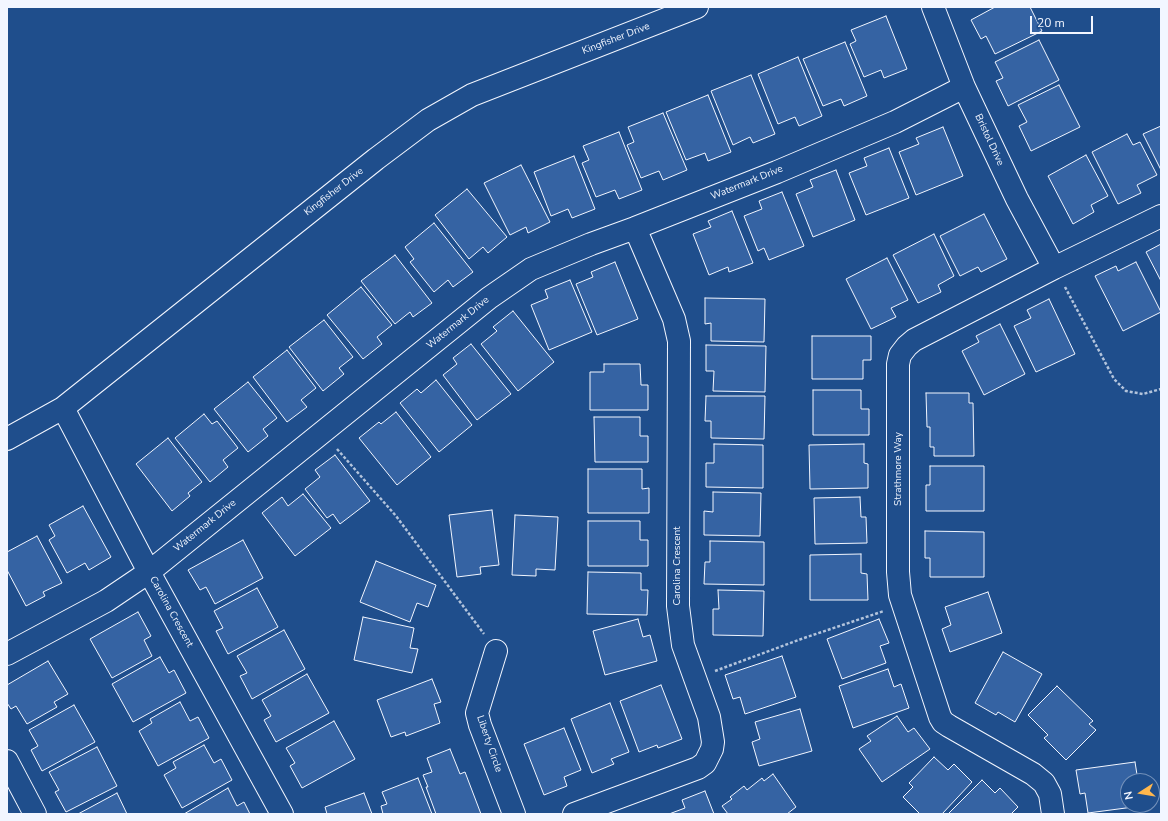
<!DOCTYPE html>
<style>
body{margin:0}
#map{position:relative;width:1168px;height:821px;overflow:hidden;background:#1f4e8c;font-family:"Nunito Sans",sans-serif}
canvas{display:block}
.frame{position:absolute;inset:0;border:8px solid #f2f6ff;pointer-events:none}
.north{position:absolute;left:1120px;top:773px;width:40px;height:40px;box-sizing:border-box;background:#1f4e8c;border:1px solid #7391ba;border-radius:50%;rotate:258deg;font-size:11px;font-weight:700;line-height:16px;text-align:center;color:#f2f6ff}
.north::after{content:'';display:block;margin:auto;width:14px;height:18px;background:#ffb74d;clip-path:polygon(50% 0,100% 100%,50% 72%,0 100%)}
.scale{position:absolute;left:1030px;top:16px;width:63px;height:18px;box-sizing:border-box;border:2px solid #f2f6ff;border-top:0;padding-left:5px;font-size:12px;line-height:14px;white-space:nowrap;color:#f2f6ff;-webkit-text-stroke:3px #1f4e8c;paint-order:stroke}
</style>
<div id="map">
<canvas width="1168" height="821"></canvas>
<div class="frame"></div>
<div class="north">N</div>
<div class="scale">20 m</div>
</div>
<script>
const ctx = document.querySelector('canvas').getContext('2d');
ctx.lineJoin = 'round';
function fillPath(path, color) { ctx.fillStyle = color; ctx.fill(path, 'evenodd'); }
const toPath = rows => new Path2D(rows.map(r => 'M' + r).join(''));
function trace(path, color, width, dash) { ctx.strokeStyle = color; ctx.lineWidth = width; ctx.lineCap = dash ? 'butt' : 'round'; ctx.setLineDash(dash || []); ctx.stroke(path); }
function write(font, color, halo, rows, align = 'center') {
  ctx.font = font + ' "Nunito Sans",sans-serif'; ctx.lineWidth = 3; ctx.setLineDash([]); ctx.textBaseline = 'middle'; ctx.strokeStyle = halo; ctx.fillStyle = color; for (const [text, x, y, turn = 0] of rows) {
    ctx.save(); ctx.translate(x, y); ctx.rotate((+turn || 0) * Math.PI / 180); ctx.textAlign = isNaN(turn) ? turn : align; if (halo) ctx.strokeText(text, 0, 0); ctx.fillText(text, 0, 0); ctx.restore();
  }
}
const building = toPath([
 [995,7,1030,7,1042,31,995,54,986,36,981,39,971,20,995,7],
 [886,16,907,69,884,78,881,70,864,77,850,44,856,41,851,30,886,16],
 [1039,40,1059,80,1008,106,996,81,1003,78,995,62,1039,40],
 [845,42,867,96,844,106,841,99,823,106,803,59,845,42],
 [798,57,822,116,799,126,795,117,778,124,758,74,798,57],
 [751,75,775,134,753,143,750,137,733,145,711,91,751,75],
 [1059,85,1080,127,1031,151,1019,126,1027,122,1018,105,1059,85],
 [708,95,731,152,708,161,705,153,686,160,666,112,708,95],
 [663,113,687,170,663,180,659,171,641,178,627,145,634,142,628,127,663,113],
 [1161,126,1161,170,1143,134,1161,126],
 [943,127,963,176,916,195,899,152,919,144,916,138,943,127],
 [619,132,642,190,619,199,615,190,596,197,582,163,589,160,583,146,619,132],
 [1127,134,1133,145,1140,142,1157,175,1137,185,1141,193,1118,204,1092,152,1127,134],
 [889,148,909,198,866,215,849,173,867,166,864,158,889,148],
 [1086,155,1108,196,1091,205,1094,212,1073,224,1048,176,1086,155],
 [574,156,595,209,572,218,568,209,551,216,534,172,574,156],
 [521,165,550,222,528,233,526,227,510,235,484,183,521,165],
 [836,170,855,220,813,237,796,194,813,187,810,180,836,170],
 [467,189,507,237,488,253,483,247,469,259,435,215,467,189],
 [782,192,804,246,769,260,764,248,758,251,744,216,762,209,759,201,782,192],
 [732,211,753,263,729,272,728,267,709,275,693,234,711,227,708,221,732,211],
 [984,214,1007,259,981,272,978,267,960,276,940,236,984,214],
 [434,223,473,272,453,287,448,280,434,292,410,262,414,259,405,247,434,223],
 [934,234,954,276,938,285,941,292,918,303,893,255,934,234],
 [1161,244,1161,281,1146,252,1161,244],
 [395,255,432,303,413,317,410,312,395,324,361,281,395,255],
 [887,258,908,300,891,308,896,317,871,329,846,279,887,258],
 [615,262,638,319,597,335,576,284,593,277,591,272,615,262],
 [1136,262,1161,312,1123,331,1095,276,1116,266,1118,271,1136,262],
 [570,280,592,332,549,350,531,305,548,298,545,290,570,280],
 [361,287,392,325,377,337,382,344,363,359,327,315,361,287],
 [705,298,765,299,764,342,711,341,711,323,705,324,705,298],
 [1049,299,1075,354,1036,372,1014,326,1031,318,1027,310,1049,299],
 [513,311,554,362,518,391,481,344,497,331,493,327,513,311],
 [324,320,353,357,339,368,344,374,323,391,289,347,324,320],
 [1000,324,1025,374,984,395,962,351,979,342,976,336,1000,324],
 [812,336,871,336,871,360,863,360,863,379,812,379,812,336],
 [471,344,511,394,477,420,443,375,457,364,453,358,471,344],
 [706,345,766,346,765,392,713,391,714,371,706,371,706,345],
 [287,350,316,388,301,400,307,407,287,422,253,377,287,350],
 [604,364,640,364,641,385,648,385,648,410,590,410,590,372,604,372,604,364],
 [436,380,472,425,439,452,400,403,417,389,421,393,436,380],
 [248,382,277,418,263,429,268,436,248,452,214,409,248,382],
 [813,390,861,390,861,409,869,409,869,435,813,435,813,390],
 [926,393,969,393,969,403,973,403,974,456,934,456,934,447,930,447,930,427,927,427,926,393],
 [706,396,765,396,764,439,711,438,711,421,705,421,706,396],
 [396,412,431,457,397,485,359,438,379,422,381,424,396,412],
 [204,414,212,424,217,421,238,448,223,460,228,467,210,482,175,438,204,414],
 [594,417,640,417,640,436,648,436,648,462,595,462,594,417],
 [168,438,202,482,188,493,190,496,172,511,136,464,168,438],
 [714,444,763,445,763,488,706,487,706,463,714,463,714,444],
 [864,444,864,463,868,464,868,488,810,489,809,445,864,444],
 [335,455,370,501,340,524,333,514,327,518,305,489,320,477,315,470,335,455],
 [930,466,984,466,984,511,926,511,926,485,930,485,930,466],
 [588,469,642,469,642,489,649,488,649,513,588,513,588,469],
 [713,492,761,493,760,536,704,535,704,511,713,512,713,492],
 [303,494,331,528,295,556,262,513,282,497,288,506,303,494],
 [860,497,861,517,866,517,867,543,815,544,814,498,860,497],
 [83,506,111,557,89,570,85,563,67,573,49,540,55,536,49,525,83,506],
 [492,510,499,565,480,567,481,574,457,577,449,515,492,510],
 [515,515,558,517,555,570,536,569,536,576,512,575,515,515],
 [588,521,640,521,640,540,648,540,648,566,588,566,588,521],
 [925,531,984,532,984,577,930,577,930,558,925,558,925,531],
 [37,536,62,583,43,592,45,596,26,606,7,570,7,552,37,536],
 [243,540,263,578,215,604,206,587,200,590,188,570,243,540],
 [710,541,764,542,764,585,704,584,705,562,710,562,710,541],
 [861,554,861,573,867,574,868,600,810,600,810,555,861,554],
 [376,561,436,585,428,607,417,603,410,622,360,602,376,561],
 [588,572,641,573,641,590,648,590,647,615,587,614,588,572],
 [257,588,278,627,228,654,216,631,223,628,214,611,257,588],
 [718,590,764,591,763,636,713,635,713,609,719,609,718,590],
 [988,592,1002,633,950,652,942,629,951,625,945,607,988,592],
 [138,612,151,636,144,640,152,656,112,678,90,639,138,612],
 [363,617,414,628,410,648,418,649,412,673,354,660,363,617],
 [638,619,643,637,650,635,657,661,605,675,593,631,638,619],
 [879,619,889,643,880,646,886,663,842,679,827,639,879,619],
 [284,630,305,669,252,699,240,676,247,673,237,656,284,630],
 [1003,652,1042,674,1015,722,998,712,996,715,975,703,1003,652],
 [782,656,796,697,745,714,740,697,733,699,725,675,782,656],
 [160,657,169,673,174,670,186,693,133,722,112,684,160,657],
 [48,661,68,694,54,702,57,707,27,724,16,706,11,709,7,703,7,685,48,661],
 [888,669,894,687,901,684,909,708,853,728,839,686,888,669],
 [307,674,329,713,276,742,264,720,271,716,262,700,307,674],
 [432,679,441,702,434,704,440,723,406,736,405,732,391,737,377,700,432,679],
 [661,685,682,739,658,748,657,745,639,752,620,701,661,685],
 [1057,686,1093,721,1089,724,1096,730,1066,760,1044,738,1048,735,1028,715,1057,686],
 [180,702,190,721,198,717,209,738,158,766,139,731,152,723,150,719,180,702],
 [610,703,629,752,611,759,614,764,592,773,571,719,610,703],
 [74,705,95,742,42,771,31,750,38,746,29,730,74,705],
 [800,709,812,751,759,766,752,742,760,739,755,722,800,709],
 [897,716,908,732,914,728,930,749,882,782,859,749,871,741,867,736,897,716],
 [334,721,355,759,302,788,290,766,295,763,286,748,334,721],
 [564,728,581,770,564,777,567,786,544,795,524,744,564,728],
 [204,745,214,763,221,759,232,780,182,808,164,775,176,768,173,762,204,745],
 [97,747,117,786,66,812,55,792,59,790,49,772,97,747],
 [450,749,460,774,465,772,481,814,436,814,426,787,428,787,423,775,432,772,427,758,450,749],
 [934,757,948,770,954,764,972,782,942,814,920,814,903,797,913,787,909,783,934,757],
 [1135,762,1138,781,1128,781,1128,805,1141,806,1088,813,1085,793,1080,794,1076,770,1135,762],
 [773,774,796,807,787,814,728,814,722,806,732,799,730,797,744,786,747,790,762,778,764,781,773,774],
 [418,778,432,814,383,814,381,806,387,804,382,792,418,778],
 [982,780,995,793,1000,788,1018,807,1011,814,948,814,982,780],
 [228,788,237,806,244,802,250,814,184,814,228,788],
 [705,791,714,814,669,814,685,808,682,800,705,791],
 [117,793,127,814,78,814,117,793],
 [364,793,372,814,327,814,325,807,364,793]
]);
fillPath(building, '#3563a3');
trace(building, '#f2f6ff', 1);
const minor = toPath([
 [933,7,964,87,1017,199,1054,268],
 [63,408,149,572,282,814],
 [7,439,63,408,376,159,428,120,472,95,697,7],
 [496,651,477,713,480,725,514,814],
 [7,654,106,601,149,572,489,298,531,269,591,244,635,228,777,172,895,122,964,87],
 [7,761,35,814],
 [574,814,698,768,705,763,712,749,713,742,709,717,683,645,678,606,679,341,674,319,635,228],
 [1053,814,1050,794,1044,783,1033,774,949,726,943,722,940,717,900,595,898,572,898,364,900,355,907,346,914,340,1054,268,1161,216]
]);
trace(minor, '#f2f6ff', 24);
trace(toPath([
 [1065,287,1114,379,1126,391,1143,394,1161,389],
 [337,449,396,516,484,634],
 [715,671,804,638,884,611]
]), '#b3c4dc', 2.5, [3, 2]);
trace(minor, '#1f4e8c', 22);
write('10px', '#f2f6ff', '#1f4e8c', [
 ["Kingfisher Drive",616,39,-21],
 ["Bristol Drive",989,140,65],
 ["Watermark Drive",747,183,-22],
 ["Kingfisher Drive",334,192,-38],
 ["Watermark Drive",458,323,-39],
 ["Strathmore Way",899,469,-90],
 ["Watermark Drive",205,526,-39],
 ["Carolina Crescent",678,566,-90],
 ["Carolina Crescent",171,612,61],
 ["Liberty Circle",489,744,71]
]);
</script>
